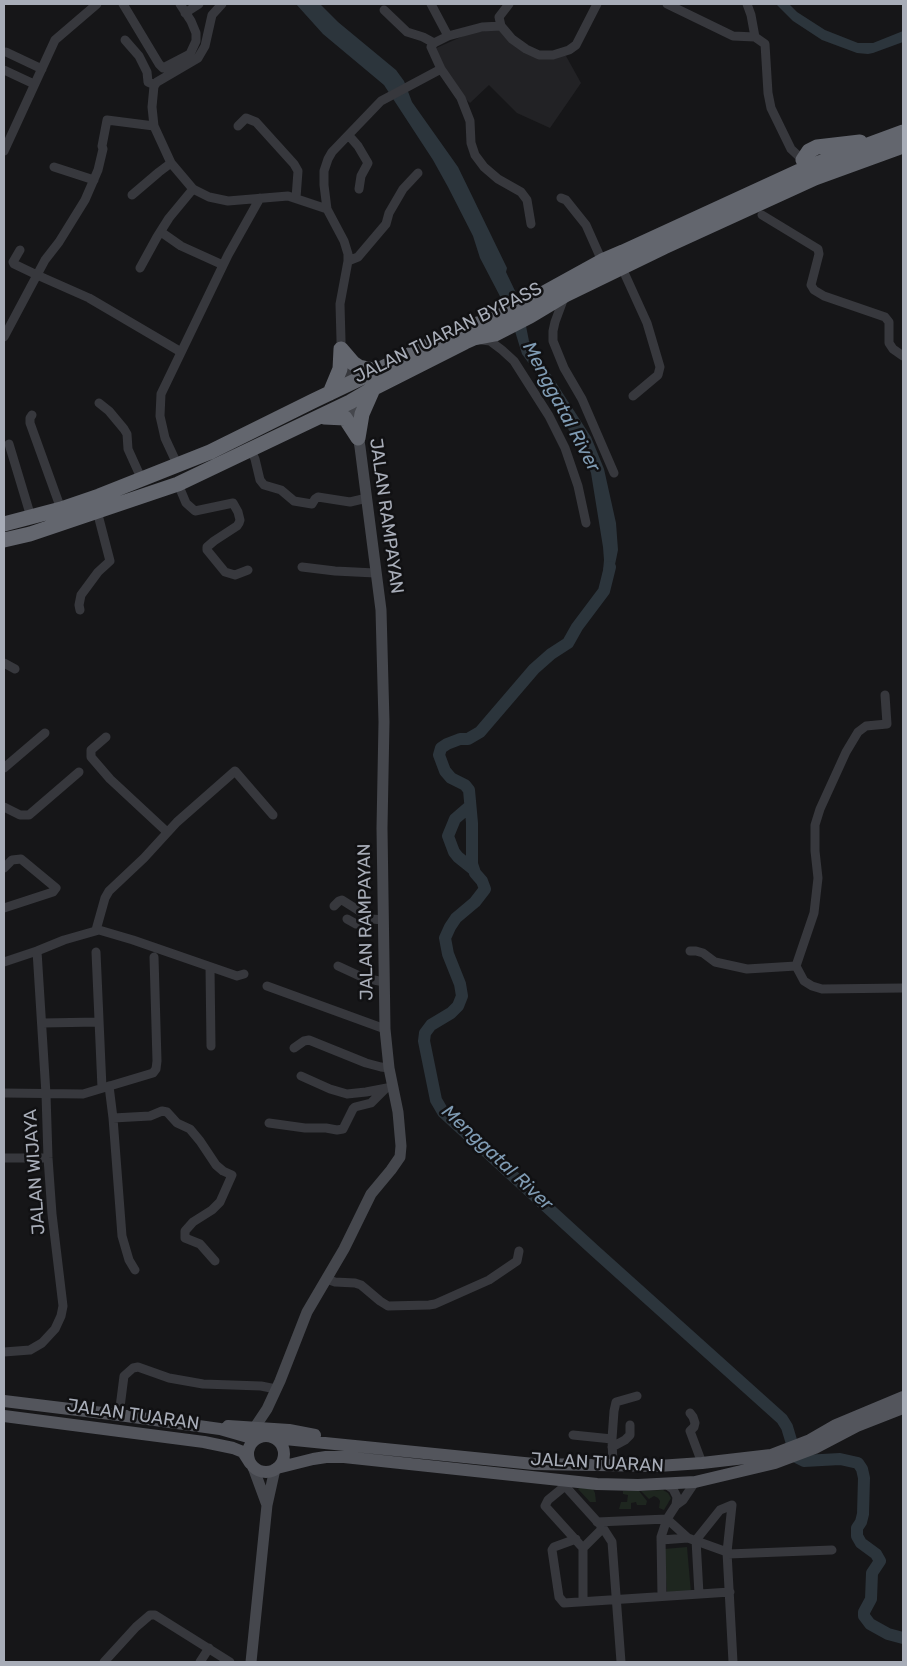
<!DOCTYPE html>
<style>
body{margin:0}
#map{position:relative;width:907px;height:1666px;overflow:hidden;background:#161618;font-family:Rubik,sans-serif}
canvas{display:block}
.frame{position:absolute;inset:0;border:5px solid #a8adb8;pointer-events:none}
</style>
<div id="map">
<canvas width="907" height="1666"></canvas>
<div class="frame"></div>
</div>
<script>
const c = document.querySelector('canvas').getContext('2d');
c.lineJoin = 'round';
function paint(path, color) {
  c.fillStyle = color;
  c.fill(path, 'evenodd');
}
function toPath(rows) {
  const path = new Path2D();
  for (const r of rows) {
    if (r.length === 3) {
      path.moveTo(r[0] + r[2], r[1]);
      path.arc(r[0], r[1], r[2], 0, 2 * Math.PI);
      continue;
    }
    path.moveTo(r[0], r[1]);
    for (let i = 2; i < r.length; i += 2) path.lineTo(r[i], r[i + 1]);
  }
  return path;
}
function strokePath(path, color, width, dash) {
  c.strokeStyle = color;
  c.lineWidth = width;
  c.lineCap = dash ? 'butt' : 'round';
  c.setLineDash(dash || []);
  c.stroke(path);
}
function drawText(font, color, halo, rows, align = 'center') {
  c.font = font + ' Rubik,sans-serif';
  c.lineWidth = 5;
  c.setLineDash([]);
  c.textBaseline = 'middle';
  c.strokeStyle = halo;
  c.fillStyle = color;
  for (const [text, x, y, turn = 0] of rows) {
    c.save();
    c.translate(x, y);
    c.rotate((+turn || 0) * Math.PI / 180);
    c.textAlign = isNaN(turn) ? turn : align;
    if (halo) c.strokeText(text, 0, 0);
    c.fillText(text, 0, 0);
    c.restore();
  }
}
paint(toPath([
 [501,29,531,54,566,56,581,83,550,128,517,113,489,85,470,103,458,92,434,49,470,33]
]), '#222225');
paint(toPath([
 [580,1488,593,1489,595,1493,596,1502,590,1502,578,1489],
 [663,1490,668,1493,671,1498,664,1510,659,1508,660,1501,658,1498,654,1496,649,1499,641,1491],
 [623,1491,639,1491,647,1501,646,1505,637,1505,636,1502,631,1503,631,1509,619,1509,621,1502,627,1502,628,1495,623,1494],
 [687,1547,691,1593,667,1592,664,1549]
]), '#1e261f');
paint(toPath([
 [296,4,320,4,338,22,396,70,404,81,412,102,458,167,507,268,506,272,517,295,525,321,529,341,591,437,604,469,616,523,618,550,611,584,602,582,604,560,603,547,591,473,586,460,536,373,522,354,514,328,503,302,480,258,473,236,448,187,433,160,384,85,323,34],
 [776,4,789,4,797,12,825,30,858,43,873,43,903,31,903,42,873,53,868,54,857,53,822,40,793,21]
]), '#2c353c');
strokePath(toPath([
 [610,567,604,591,577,627,568,643,551,654,534,669,480,732,468,739,460,739,447,744,441,748,439,755,445,771,451,778,465,785,469,790,472,823,472,864,475,873,482,881,485,889,475,902,456,918,450,927,445,938,448,954,460,984,462,996,458,1006,451,1013,431,1025,425,1033,424,1041,436,1100,443,1112,595,1251,782,1419,787,1427,796,1457,804,1461,840,1459,858,1463,862,1469,864,1478,863,1514,861,1522,857,1528,857,1536,861,1543,876,1554,880,1561,872,1573,871,1599,864,1612,864,1616,870,1624,888,1634,903,1638],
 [470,806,455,819,448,836,454,852,458,857,473,869]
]), '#2c353c', 12);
strokePath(toPath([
 [123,4,159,64,163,68,190,54,196,41,196,33,191,21,180,4],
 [222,4,212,15,205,46,198,58,157,82,154,86,152,107,154,126,171,163,193,189,209,197,228,201,288,196,327,209],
 [431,4,448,36],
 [509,4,499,17,501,26,512,39,526,49,539,55,553,55,569,50,576,45,597,4],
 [667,4,733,36,755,37,765,44,768,93,771,108,791,149,805,162],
 [747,4,751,15,755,37],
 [384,10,407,32,423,37,434,43],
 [185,13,199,4],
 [501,26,482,27,448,36,434,43,431,47,441,69,461,98,470,121,471,143,475,155,484,167,498,179,521,192,527,200,531,224],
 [125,40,139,56,147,72,148,82,155,85],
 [6,52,42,69],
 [4,70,34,84],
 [238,126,246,118,256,122,294,164,298,171,296,198],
 [347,137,351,138,358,146,368,163,361,176,359,189],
 [4,151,55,40,97,4],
 [54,167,94,180],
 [132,195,159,172,171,163],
 [561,198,566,200,586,225,602,261],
 [762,215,818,249,819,254,811,285,814,290,824,296,885,317,889,322,889,343,893,349,903,356],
 [161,232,181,246,223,265],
 [20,250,13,262,14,264,37,275,45,260,59,242,85,200,98,170,103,149,102,146,107,120,154,126],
 [348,261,358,257,386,224,389,213,403,189,418,173],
 [140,268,157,237,169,218,193,189],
 [622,268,647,323,660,367,658,375,633,396],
 [565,295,555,322,553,331,553,341,564,368,582,399,614,473],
 [4,337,37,275,89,298,181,352],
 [482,340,490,341,502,350,514,361,549,416,565,448,578,486,586,523],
 [351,384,341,349,341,340,340,304,348,261,348,254,344,241,327,209,324,185,324,171,328,159,332,152,381,101,441,69],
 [99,403,109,411,124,429,127,434,128,449,142,480],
 [32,415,30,418,30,423,61,509],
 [9,444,31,517],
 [250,448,255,459,260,480,264,485,281,490,294,501,312,504,315,499,318,497,350,502,367,498],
 [178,466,165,438,160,416,161,394,228,255,260,198],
 [178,484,186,503,195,511,233,503,238,512,240,520,239,523,237,526,214,541,207,547,207,550,225,572,235,575,248,570],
 [302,567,335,571,375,573],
 [80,610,79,605,81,595,98,572,110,561,97,511],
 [4,663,15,669],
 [885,695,887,724,866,726,858,732,846,752,820,809,815,825,815,851,818,878,814,913,796,966,804,981,812,986,822,989,903,988],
 [106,737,91,750,91,757,110,779,167,832],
 [4,768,45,733],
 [4,807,20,815,29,815,79,772],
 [4,868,12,860,21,859,56,888,53,892,4,908],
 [334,906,339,901,342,900,372,919,383,920],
 [347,919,356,924,369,921,372,919],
 [96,930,105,898,109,891,144,858,177,822,235,771,273,815],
 [690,951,696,951,703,953,715,962,747,969,796,966],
 [96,952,102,1088],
 [4,962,37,951,64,940,99,930,133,940,237,976,244,974],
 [338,966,364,978,384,982],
 [210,967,211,1046],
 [267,986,385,1029],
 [42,1023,99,1022],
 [294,1048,304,1041,309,1040,366,1063,381,1067,389,1068],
 [301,1076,330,1089,347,1094,366,1092,387,1088],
 [109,1086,113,1118,122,1236,129,1260,135,1270],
 [4,1093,83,1094,153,1073,156,1069,157,1061,154,957],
 [113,1118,150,1116,162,1111,167,1112,177,1123,190,1129,200,1141,216,1165,223,1171,232,1175,220,1202,212,1210,193,1222,185,1231,185,1238,200,1244,215,1261],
 [269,1123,305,1128,326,1128,337,1130,343,1129,353,1109,355,1107,371,1103,385,1089],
 [4,1158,48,1158],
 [326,1279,335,1282,355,1283,361,1285,380,1301,388,1306,429,1305,435,1304,489,1280,517,1261,519,1251],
 [4,1352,30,1350,42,1343,55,1329,61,1316,63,1306,52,1214,48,1158,46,1094,37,951],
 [690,1413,693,1417,695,1423,694,1427,690,1431,702,1463],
 [119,1415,124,1376,133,1368,138,1367,169,1378,203,1384,261,1386,276,1389],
 [573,1435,612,1439],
 [612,1447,625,1440,630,1435,630,1425],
 [613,1466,612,1439,614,1411,616,1402,637,1396],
 [564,1481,565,1486,603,1528,612,1542,621,1662],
 [666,1484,673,1489,677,1497,676,1505],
 [565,1486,548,1500,545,1506,583,1548,583,1601],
 [597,1522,667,1519,688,1538],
 [576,1539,554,1547,552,1550,559,1597,564,1603,730,1592],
 [661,1540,688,1538,727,1552],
 [583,1548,603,1528],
 [728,1554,832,1550],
 [699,1594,696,1540,720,1510,732,1505,727,1552,733,1662],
 [662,1596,661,1537,667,1519,676,1505,683,1500,695,1482],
 [104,1662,136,1627,150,1615,155,1615,230,1662],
 [200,1662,209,1648]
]), '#37383d', 9);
strokePath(toPath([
 [255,1427,267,1409,280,1381,307,1312,344,1249,371,1194,391,1170,400,1157,401,1146,398,1112,389,1068,385,1029,382,828,384,722,381,610,360,447,354,413,350,402],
 [253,1467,267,1505],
 [251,1662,267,1505,275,1469]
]), '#45474d', 11);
strokePath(toPath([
 [4,1401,119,1415,220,1429,255,1439],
 [4,1416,204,1442,233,1448,243,1452,250,1463],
 [228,1426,289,1430,315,1435],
 [266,1454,18],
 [275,1438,534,1464,658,1466,702,1463,771,1455,810,1440,836,1425,903,1397],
 [277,1468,313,1459,326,1457,344,1457,597,1484,638,1485,695,1482,775,1463,815,1448,857,1426,903,1408]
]), '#53555c', 12);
strokePath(toPath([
 [803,160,809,151,817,147,860,142],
 [341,349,353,363,359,367,378,371],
 [330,393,340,369,341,349],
 [324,417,345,418,358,438],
 [358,438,362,414,373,389],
 [4,524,61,509,99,496,210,452,313,401,470,326,489,321,524,304,602,261,623,252,808,167,903,132],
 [4,540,30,534,178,484,350,402,374,388,465,342,474,338,495,334,530,316,565,295,664,247,815,178,903,146]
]), '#63666e', 15);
drawText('18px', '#a8adb8', '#111113', [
 ["JALAN TUARAN BYPASS",448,333,-26],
 ["JALAN RAMPAYAN",386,516,82],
 ["JALAN RAMPAYAN",366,922,-91],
 ["JALAN WIJAYA",35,1172,-94],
 ["JALAN TUARAN",133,1415,8],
 ["JALAN TUARAN",597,1463,3]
]);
drawText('italic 19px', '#7f9bb3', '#111113', [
 ["Menggatal River",561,407,62],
 ["Menggatal River",497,1158,43]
]);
</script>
